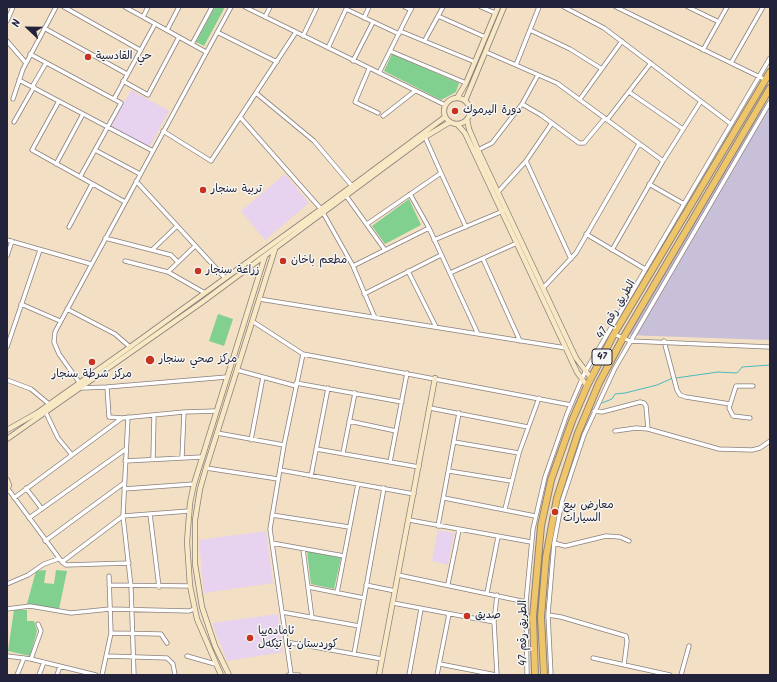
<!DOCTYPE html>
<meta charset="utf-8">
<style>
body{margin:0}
#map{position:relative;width:777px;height:682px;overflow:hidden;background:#f3dfc3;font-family:Kalam,sans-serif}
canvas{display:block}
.frame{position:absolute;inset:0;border:8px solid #22223b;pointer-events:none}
.north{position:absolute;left:8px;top:8px;width:40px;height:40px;-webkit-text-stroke:3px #f6f6f2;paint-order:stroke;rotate:292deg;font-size:11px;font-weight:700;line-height:16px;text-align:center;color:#22223b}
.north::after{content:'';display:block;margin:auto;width:14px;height:18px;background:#22223b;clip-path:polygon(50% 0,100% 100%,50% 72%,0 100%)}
</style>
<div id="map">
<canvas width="777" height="682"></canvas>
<div class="frame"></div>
<div class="north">N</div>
</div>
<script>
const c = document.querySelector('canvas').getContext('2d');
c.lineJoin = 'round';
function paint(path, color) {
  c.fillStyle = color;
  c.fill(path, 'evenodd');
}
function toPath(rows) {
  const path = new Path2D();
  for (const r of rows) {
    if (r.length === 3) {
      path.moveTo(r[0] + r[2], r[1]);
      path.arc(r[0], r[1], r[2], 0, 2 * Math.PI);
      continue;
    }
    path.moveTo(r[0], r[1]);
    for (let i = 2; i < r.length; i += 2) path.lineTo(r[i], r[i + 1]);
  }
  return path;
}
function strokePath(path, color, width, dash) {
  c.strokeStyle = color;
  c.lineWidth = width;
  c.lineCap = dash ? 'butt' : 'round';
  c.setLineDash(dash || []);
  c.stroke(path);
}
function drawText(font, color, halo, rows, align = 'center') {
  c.font = font + ' Kalam,"Playpen Sans Arabic",sans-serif';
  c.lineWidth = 3;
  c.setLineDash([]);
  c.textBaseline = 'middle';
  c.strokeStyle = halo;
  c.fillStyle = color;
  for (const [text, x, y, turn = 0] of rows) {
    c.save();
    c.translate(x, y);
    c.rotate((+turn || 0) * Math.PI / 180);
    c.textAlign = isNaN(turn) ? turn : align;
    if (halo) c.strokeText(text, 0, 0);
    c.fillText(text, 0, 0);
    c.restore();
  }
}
paint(toPath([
 [131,90,169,111,149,148,111,127],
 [285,174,309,203,265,240,241,211],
 [438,530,454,533,448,565,432,561],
 [266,531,273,583,204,593,199,540],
 [278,614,283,652,227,661,212,623]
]), '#e7d2ef');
paint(toPath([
 [757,109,770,109,770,340,625,335]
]), '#c8bfd8');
paint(toPath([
 [215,7,225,7,204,46,196,42],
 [392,54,459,83,456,92,441,100,384,71],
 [409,199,421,225,385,244,372,226],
 [218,314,233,319,224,346,209,341],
 [307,551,341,558,334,589,311,584],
 [46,570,44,583,54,584,56,570,67,571,59,609,27,604,36,571],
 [14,610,27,610,27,621,34,621,37,631,30,656,8,651]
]), '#81d090');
strokePath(toPath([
 [676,378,718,372,737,373,742,367,770,365],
 [602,403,612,399,615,394,625,393,657,385,673,378]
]), '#4ab9c1', 1);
const street = toPath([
 [64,7,140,50],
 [125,7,206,52],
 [245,7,445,105],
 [405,7,411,10],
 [481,7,495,13],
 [564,7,604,28,731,124],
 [616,7,766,80],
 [688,7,719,22],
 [346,9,399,34],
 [438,16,485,37],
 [143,17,148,7],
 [265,17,270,7],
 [364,18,369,7],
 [7,21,13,7],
 [44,28,127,74],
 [167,30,179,7],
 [530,30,570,49,602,69],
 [400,31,475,62],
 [217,32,277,62],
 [303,36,317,7],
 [425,40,443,7],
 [7,41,26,63],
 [192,44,212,7],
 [328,48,347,7],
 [703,50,727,7],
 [390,51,466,83],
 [486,52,557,83,663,161],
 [30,54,121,103,80,177],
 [353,61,373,22],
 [731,63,763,7],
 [516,65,539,7],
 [369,69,355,102,378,113],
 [379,73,412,7],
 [19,80,153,151],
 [123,81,148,95,179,37],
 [32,87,46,63],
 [629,92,683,129],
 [256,93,314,141,352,186],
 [13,99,23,69,56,7],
 [114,99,155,24],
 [580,99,622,41],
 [59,101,32,150,125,202],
 [522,104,541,115,579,143,584,143,605,118],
 [383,116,415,91],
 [240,117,321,209,353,266,375,318],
 [607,120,651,63],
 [14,122,34,87],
 [163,131,211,161,296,32],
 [95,150,140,174],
 [478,150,492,143,522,104,538,75],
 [526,161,571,259],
 [56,164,83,114],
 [441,173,466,227],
 [136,181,225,278],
 [649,184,684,204],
 [498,192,526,161,552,123],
 [410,194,429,228,478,334],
 [347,197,385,250],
 [367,224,441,173,425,137],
 [69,227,92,184],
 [586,234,645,269],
 [105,238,171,255,178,262],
 [7,240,91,264],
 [434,240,503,211],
 [152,250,177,226],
 [612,250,663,161,701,101],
 [7,256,12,241],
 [483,259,520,341],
 [125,261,168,272,205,293],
 [353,266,429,228],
 [408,271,436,327],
 [168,272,195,246],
 [450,273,517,243],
 [543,288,576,253,639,144],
 [364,294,441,255],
 [259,299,566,348],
 [21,304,60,321],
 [67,309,115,334,130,347],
 [252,321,303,354,571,405],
 [614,334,630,341,770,347],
 [664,341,677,390,680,395,686,397,730,404],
 [7,347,40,250],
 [237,370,296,386],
 [7,380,31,389,49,404],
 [79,382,59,354,54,342,55,332,231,7],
 [296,383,402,402],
 [107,387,109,417,122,418,184,412,216,411],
 [81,388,107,387,227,377],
 [430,408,528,427],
 [594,411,602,412,640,402,644,403,646,406,648,429],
 [46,413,58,438,72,455],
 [128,417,123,516,131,587,134,675],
 [750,418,733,416,729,408,736,386,753,386],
 [349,421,396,431],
 [615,431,636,428,648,429,719,449,752,450,760,448,770,441],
 [217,433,284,445],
 [251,440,263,377],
 [454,442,519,453],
 [316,449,419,467],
 [343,453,355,393],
 [182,457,184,412],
 [153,459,154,415],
 [125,461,202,457],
 [390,462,407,373],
 [206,468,278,479],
 [280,470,414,494],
 [449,471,511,481],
 [311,476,328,388],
 [26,488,42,509],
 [8,489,62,562,123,516,189,511],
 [124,489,194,484],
 [14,498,122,418],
 [444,498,535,516],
 [505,509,519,453,539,398],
 [150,514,159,587],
 [272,515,349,527],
 [29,518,126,449],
 [409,520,531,542],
 [438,526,459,413],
 [45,541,124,483],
 [272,543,344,556],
 [554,543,565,546,606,536,620,537,629,541],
 [303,549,312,618],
 [62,562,66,565,129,563],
 [398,575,526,602],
 [7,584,28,575,44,564,58,559],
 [448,584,459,530],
 [109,585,190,586],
 [366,585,395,591],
 [308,587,364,598],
 [337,593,358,484],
 [487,593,498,537],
 [497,595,494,622,497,675],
 [393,603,494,622],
 [7,609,30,606,71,613,110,609,189,611,194,609],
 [282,612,359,626],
 [548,615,561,617,626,636,627,641,624,665],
 [111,633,161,634,167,643],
 [286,642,382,659],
 [354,654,384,488],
 [7,656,31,659,96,675],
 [107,656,167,658,173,664,175,675],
 [187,656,215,664],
 [593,658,670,675],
 [31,659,41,631,38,624],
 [440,664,496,675],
 [291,674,270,529,284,445,303,354],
 [17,675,24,658],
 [39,675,44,662],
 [57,675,60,666],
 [102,675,111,633,109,576],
 [288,675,299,675],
 [409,675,421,609],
 [437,675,449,614],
 [527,675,526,602,533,529,545,477,567,414,585,372,770,58],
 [551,675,548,615,554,543,562,501,584,435,615,368,770,102],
 [681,675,689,646]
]);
const secondary = toPath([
 [457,98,466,83,498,7],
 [457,111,13],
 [465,101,504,7],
 [467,119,469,129,478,150,576,358,591,378],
 [457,124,465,133,577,372,587,386],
 [7,430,37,413,130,347,321,209,445,117],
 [7,439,201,303,425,137,450,122],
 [7,480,9,485,7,491],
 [221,675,197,619,190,586,187,542,190,503,194,484,265,256],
 [229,675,215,646,202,607,195,564,195,520,200,489,206,468,275,249],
 [379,675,435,378]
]);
const highway = toPath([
 [535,675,533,617,541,526,551,480,572,421,587,386,614,334,770,72],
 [544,675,541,617,546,557,557,498,578,433,599,383,623,338,770,88]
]);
strokePath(street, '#8a807f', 5);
strokePath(secondary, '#8a807f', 6);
strokePath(highway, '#8a807f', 8);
strokePath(street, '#fff', 3.5);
strokePath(secondary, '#f8e8c3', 4.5);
strokePath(highway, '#eec569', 6);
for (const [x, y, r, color] of [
 [88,57,4,"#c8321e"],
 [455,111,4,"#c8321e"],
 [203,190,4,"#c8321e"],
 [283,261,4,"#c8321e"],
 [198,271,4,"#c8321e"],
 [150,360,5,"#c8321e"],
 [92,362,4,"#c8321e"],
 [555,512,4,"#c8321e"],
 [467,616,4,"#c8321e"],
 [250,638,4,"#c8321e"]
]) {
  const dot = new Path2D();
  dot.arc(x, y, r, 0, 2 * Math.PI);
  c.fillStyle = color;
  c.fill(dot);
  strokePath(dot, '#f6f6f2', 1.5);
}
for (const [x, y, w] of [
 [602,357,20]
]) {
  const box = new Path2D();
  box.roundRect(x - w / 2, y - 8, w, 16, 3);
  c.fillStyle = '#f6f6f2';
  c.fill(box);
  strokePath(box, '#22223b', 1);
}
drawText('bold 10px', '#22223b', null, [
 ["47",602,357]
]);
drawText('11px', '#22223b', '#f6f6f2', [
 ["حي القادسية",96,57],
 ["دورة اليرموك",463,111],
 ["تربية سنجار",211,190],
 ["مطعم باخان",291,261],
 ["زراعة سنجار",206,271],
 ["مركز صحي سنجار",159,360],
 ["مركز شرطة سنجار",92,375,"center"],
 ["معارض بيع",563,506],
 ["السيارات",563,519],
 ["صديق",475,616],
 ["ئامادەییا",258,632],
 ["کوردستان یا تێکەل",258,645]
], 'left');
drawText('11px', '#22223b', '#f6f6f2', [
 ["الطريق رقم 47",617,310,-60],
 ["الطريق رقم 47",524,633,-90]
]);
</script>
